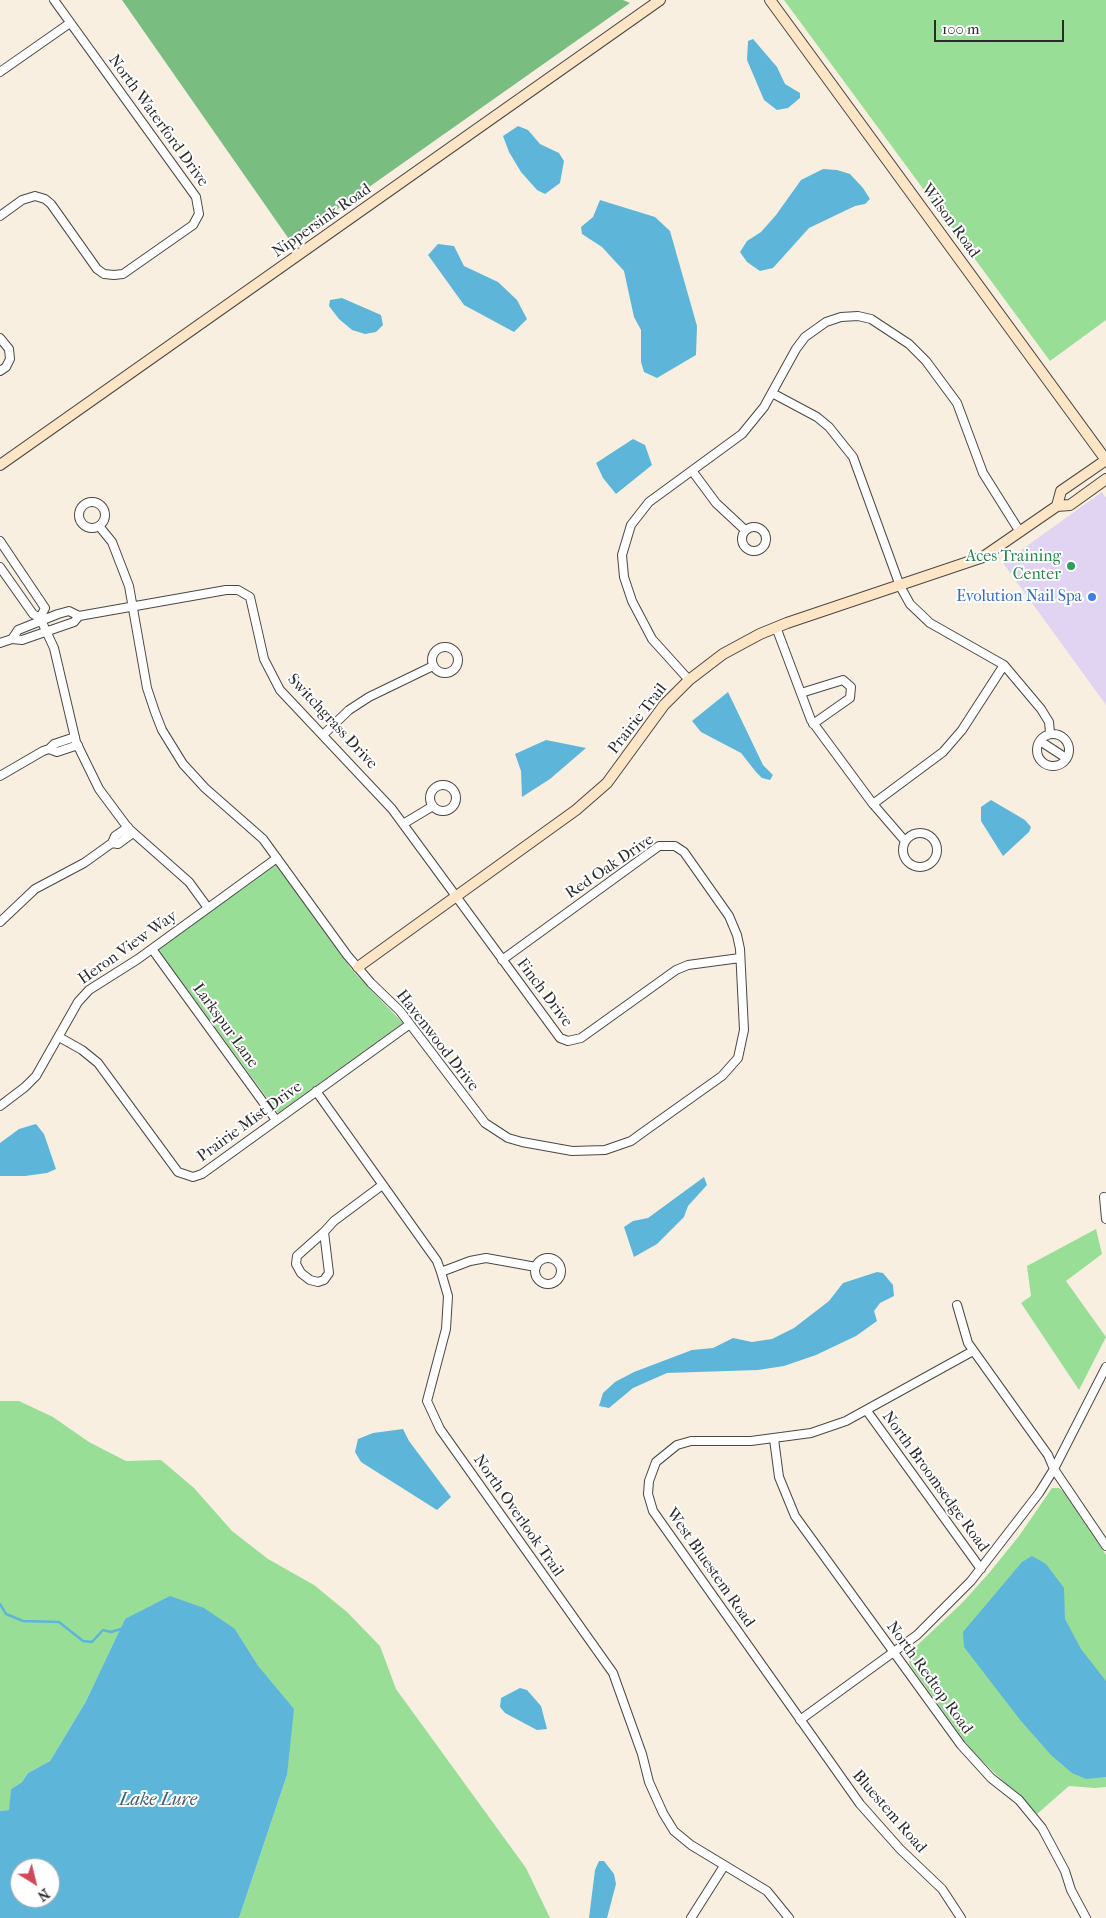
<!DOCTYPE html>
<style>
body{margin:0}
#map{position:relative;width:1106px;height:1918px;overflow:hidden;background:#f9efe0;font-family:"IM FELL French Canon",serif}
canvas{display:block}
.north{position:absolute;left:10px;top:1858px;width:50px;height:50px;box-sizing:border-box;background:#fff;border:1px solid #aaa;border-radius:50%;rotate:144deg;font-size:14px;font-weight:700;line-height:20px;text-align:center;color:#2b2b2b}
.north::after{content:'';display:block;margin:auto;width:18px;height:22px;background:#d1495b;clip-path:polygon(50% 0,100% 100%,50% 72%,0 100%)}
.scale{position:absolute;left:934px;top:20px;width:130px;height:22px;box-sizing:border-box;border:2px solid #2b2b2b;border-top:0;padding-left:6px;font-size:15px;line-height:18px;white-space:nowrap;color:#2b2b2b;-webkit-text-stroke:4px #fff;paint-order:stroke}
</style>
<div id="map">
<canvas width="1106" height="1918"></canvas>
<div class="north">N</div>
<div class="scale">100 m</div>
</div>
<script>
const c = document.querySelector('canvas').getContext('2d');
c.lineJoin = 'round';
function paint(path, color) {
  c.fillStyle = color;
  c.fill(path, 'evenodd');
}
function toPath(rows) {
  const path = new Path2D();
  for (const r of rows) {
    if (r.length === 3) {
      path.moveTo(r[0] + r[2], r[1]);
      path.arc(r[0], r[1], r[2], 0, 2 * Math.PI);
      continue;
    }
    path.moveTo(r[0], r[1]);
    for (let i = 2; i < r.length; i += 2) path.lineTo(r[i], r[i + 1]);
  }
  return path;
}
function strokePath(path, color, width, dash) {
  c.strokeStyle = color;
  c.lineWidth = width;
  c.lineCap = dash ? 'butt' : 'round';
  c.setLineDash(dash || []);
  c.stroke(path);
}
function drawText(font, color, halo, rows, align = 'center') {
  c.font = font + ' "IM FELL French Canon",serif';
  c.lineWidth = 4;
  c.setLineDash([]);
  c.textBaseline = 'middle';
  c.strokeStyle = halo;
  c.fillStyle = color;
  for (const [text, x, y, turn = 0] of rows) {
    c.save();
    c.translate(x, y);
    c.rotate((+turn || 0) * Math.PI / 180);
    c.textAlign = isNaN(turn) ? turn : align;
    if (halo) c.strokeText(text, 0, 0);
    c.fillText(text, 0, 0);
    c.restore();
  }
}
paint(toPath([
 [1102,492,1106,498,1106,705,1003,563]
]), '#e1d4f3');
paint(toPath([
 [784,0,1106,0,1106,320,1050,361],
 [276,865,353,971,403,1023,278,1113,158,949],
 [1096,1229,1102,1254,1066,1281,1106,1337,1079,1390,1021,1303,1031,1296,1027,1266],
 [0,1401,19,1401,53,1417,89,1442,126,1461,161,1460,194,1488,232,1531,268,1559,314,1585,347,1612,380,1646,396,1689,526,1868,550,1918,239,1918,287,1775,259,1667,235,1629,125,1619,85,1703,50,1761,28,1773,22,1782,11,1789,10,1810,0,1811],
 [1052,1488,1059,1488,1064,1492,1106,1555,1106,1787,1095,1788,1069,1786,1037,1814,971,1750,910,1665,907,1655,963,1602,989,1573,1019,1536]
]), '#98de97');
paint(toPath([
 [122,0,623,0,630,3,291,242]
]), '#7abd80');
paint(toPath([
 [753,39,777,67,785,84,800,93,800,98,788,108,777,110,764,100,747,60,748,41],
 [518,126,528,130,540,144,559,153,564,161,560,183,545,194,537,190,521,172,509,152,503,136],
 [823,169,837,170,850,174,863,188,870,199,865,204,855,206,809,228,773,268,760,271,747,262,740,252,747,241,761,232,776,215,801,180],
 [600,200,655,217,670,231,697,326,696,355,657,378,644,372,641,362,641,330,634,317,624,271,602,247,582,234,581,227,593,217],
 [438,244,454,246,464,266,498,282,517,300,527,319,514,332,464,305,428,255],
 [342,298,381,315,383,325,376,332,365,334,352,330,339,319,329,306,330,300],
 [633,439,645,445,652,465,616,494,603,478,596,463],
 [728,692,763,765,773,775,770,780,762,778,756,772,741,753,701,732,692,721],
 [546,740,586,748,550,779,522,797,521,771,515,754],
 [991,800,1025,820,1031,827,1029,832,1003,856,981,821,981,807],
 [36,1124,44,1134,56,1169,47,1173,25,1176,0,1176,0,1143,19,1129],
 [704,1177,707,1185,688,1206,684,1217,657,1244,634,1257,624,1227,633,1221,648,1218],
 [877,1272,883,1273,893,1285,894,1296,880,1303,874,1311,877,1321,856,1336,816,1355,784,1366,758,1370,667,1373,633,1388,609,1408,599,1406,603,1393,615,1382,634,1372,692,1350,713,1348,733,1338,752,1342,772,1339,794,1328,829,1301,843,1283],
 [403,1429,409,1441,451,1497,437,1510,361,1462,355,1452,358,1439,373,1433],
 [1032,1556,1046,1564,1064,1588,1065,1619,1081,1649,1106,1681,1106,1777,1086,1779,1072,1773,1051,1755,1021,1721,964,1647,963,1632,1022,1562],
 [170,1596,204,1608,235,1629,259,1667,294,1709,287,1775,239,1918,0,1918,0,1811,9,1810,11,1789,22,1782,28,1773,50,1761,85,1703,125,1619],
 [20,1868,50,1868,50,1898,20,1898],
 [520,1688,527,1690,541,1706,547,1729,537,1730,505,1713,500,1707,501,1698],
 [599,1861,604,1861,614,1874,616,1884,607,1918,589,1918,595,1870]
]), '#5db6da');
strokePath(toPath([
 [0,1604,6,1614,23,1621,59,1622,83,1641,92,1642,103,1630,111,1632,121,1629]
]), '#5db6da', 2.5);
const street = toPath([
 [0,72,70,23],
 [0,216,22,200,35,196,45,199,51,204,97,269,104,274,114,275,123,274,193,225,199,214,196,197,54,0],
 [0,338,9,349,10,359,6,367,0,371],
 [772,393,817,417,829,427,853,457,900,586,910,604,930,623,1004,665,1041,709,1049,722,1050,733],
 [693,472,716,503,745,530],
 [92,515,13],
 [99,526,112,542,129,586,147,688,155,712,162,730,183,764,205,788,263,839,347,955,371,983,400,1011,485,1123,508,1138,522,1142,572,1151,605,1150,631,1141,642,1133,722,1076,738,1058,744,1030,740,949,737,935,729,916,684,852,675,846,659,846,502,960],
 [754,539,12],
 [0,541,45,608,40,618],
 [0,567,33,614,40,618],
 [79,616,226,590,238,590,250,597,264,659,280,690,392,809,560,1038,568,1041,581,1038,676,970,688,965,740,958],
 [40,618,54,648,76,742,99,789,128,828,189,882,208,908],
 [776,627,811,720,873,804,905,841],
 [12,639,22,640,74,622,79,616],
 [0,643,12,639,18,630,58,614,69,611,79,616],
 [445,660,13],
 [689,680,652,639,632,601,624,577,622,555,631,525,649,502,742,434,764,407,796,349,805,337,826,322,841,317,858,316,871,319,909,344,926,361,957,403,983,473,1020,532],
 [801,693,843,680,851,687,850,698,813,724],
 [1053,750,16],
 [324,734,349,710,369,697,433,666],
 [1040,741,1066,758],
 [49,749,54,744,75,737],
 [0,776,43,751,49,749,57,752,78,745],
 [443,798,13],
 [873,804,943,752,962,730,1004,665],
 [403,824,433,806],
 [920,850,17],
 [112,843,118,844,133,833],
 [0,922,35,889,84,863,112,843,115,836,128,827],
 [152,949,276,1120],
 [59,1037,82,1050,98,1063,178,1172,193,1177,202,1174,410,1024],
 [316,1091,437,1261,441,1272,448,1296,446,1329,427,1401,440,1429,613,1673,642,1754,649,1782,663,1813,674,1831,691,1845,767,1891,789,1918],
 [0,1106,25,1087,36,1076,78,1002,89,990,138,959,277,858],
 [1104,1197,1106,1219],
 [324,1232,329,1273,324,1280,318,1282,310,1280,301,1273,296,1264,297,1256,324,1232],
 [324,1232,334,1221,381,1186],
 [548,1271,13],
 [441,1272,470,1261,486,1258,536,1267],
 [957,1305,968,1343,1048,1455,1054,1469,1106,1546],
 [867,1411,981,1569],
 [774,1439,779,1477,795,1516,961,1745,991,1778,1019,1800,1042,1828,1065,1871,1071,1890,1086,1918],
 [800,1720,917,1635,971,1581,1039,1493,1054,1469,1106,1367],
 [691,1918,724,1866],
 [961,1918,942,1889,900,1849,860,1804,653,1511,648,1494,649,1481,656,1462,677,1445,691,1441,751,1441,811,1433,846,1421,973,1351]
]);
const secondary = toPath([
 [770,0,1106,460],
 [0,465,660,0],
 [1057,506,1061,491,1106,460],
 [358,967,576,810,607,783,664,705,689,680,723,654,760,634,787,623,983,557,1057,506,1070,505,1106,479]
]);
strokePath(street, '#4a4846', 10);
strokePath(secondary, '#4a4846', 12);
strokePath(street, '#fff', 8);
strokePath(secondary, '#fee5c5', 10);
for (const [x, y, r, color] of [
 [1071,566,5,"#2e9e5b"],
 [1092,597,5,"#3f7fe0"]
]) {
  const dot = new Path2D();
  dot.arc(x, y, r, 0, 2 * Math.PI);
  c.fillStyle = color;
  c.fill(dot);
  strokePath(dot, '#fff', 2);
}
drawText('16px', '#2b2b2b', '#fff', [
 ["North Waterford Drive",158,121,54],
 ["Nippersink Road",322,221,-35],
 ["Wilson Road",950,221,54],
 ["Prairie Trail",638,719,-52],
 ["Switchgrass Drive",332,722,47],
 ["Red Oak Drive",610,867,-34],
 ["Heron View Way",128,948,-35],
 ["Finch Drive",544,993,53],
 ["Larkspur Lane",225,1026,54],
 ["Havenwood Drive",437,1041,52],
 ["Prairie Mist Drive",250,1122,-36],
 ["North Broomsedge Road",935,1482,54],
 ["North Overlook Trail",518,1516,55],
 ["West Bluestem Road",710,1568,55],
 ["North Redtop Road",929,1678,54],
 ["Bluestem Road",889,1812,49]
]);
drawText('16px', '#27864d', '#fff', [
 ["Aces Training",1061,557],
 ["Center",1061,575]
], 'right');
drawText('16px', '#366cbe', '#fff', [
 ["Evolution Nail Spa",1082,597]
], 'right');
drawText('italic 18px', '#3c5c68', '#fff', [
 ["Lake Lure",158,1801]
]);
</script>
